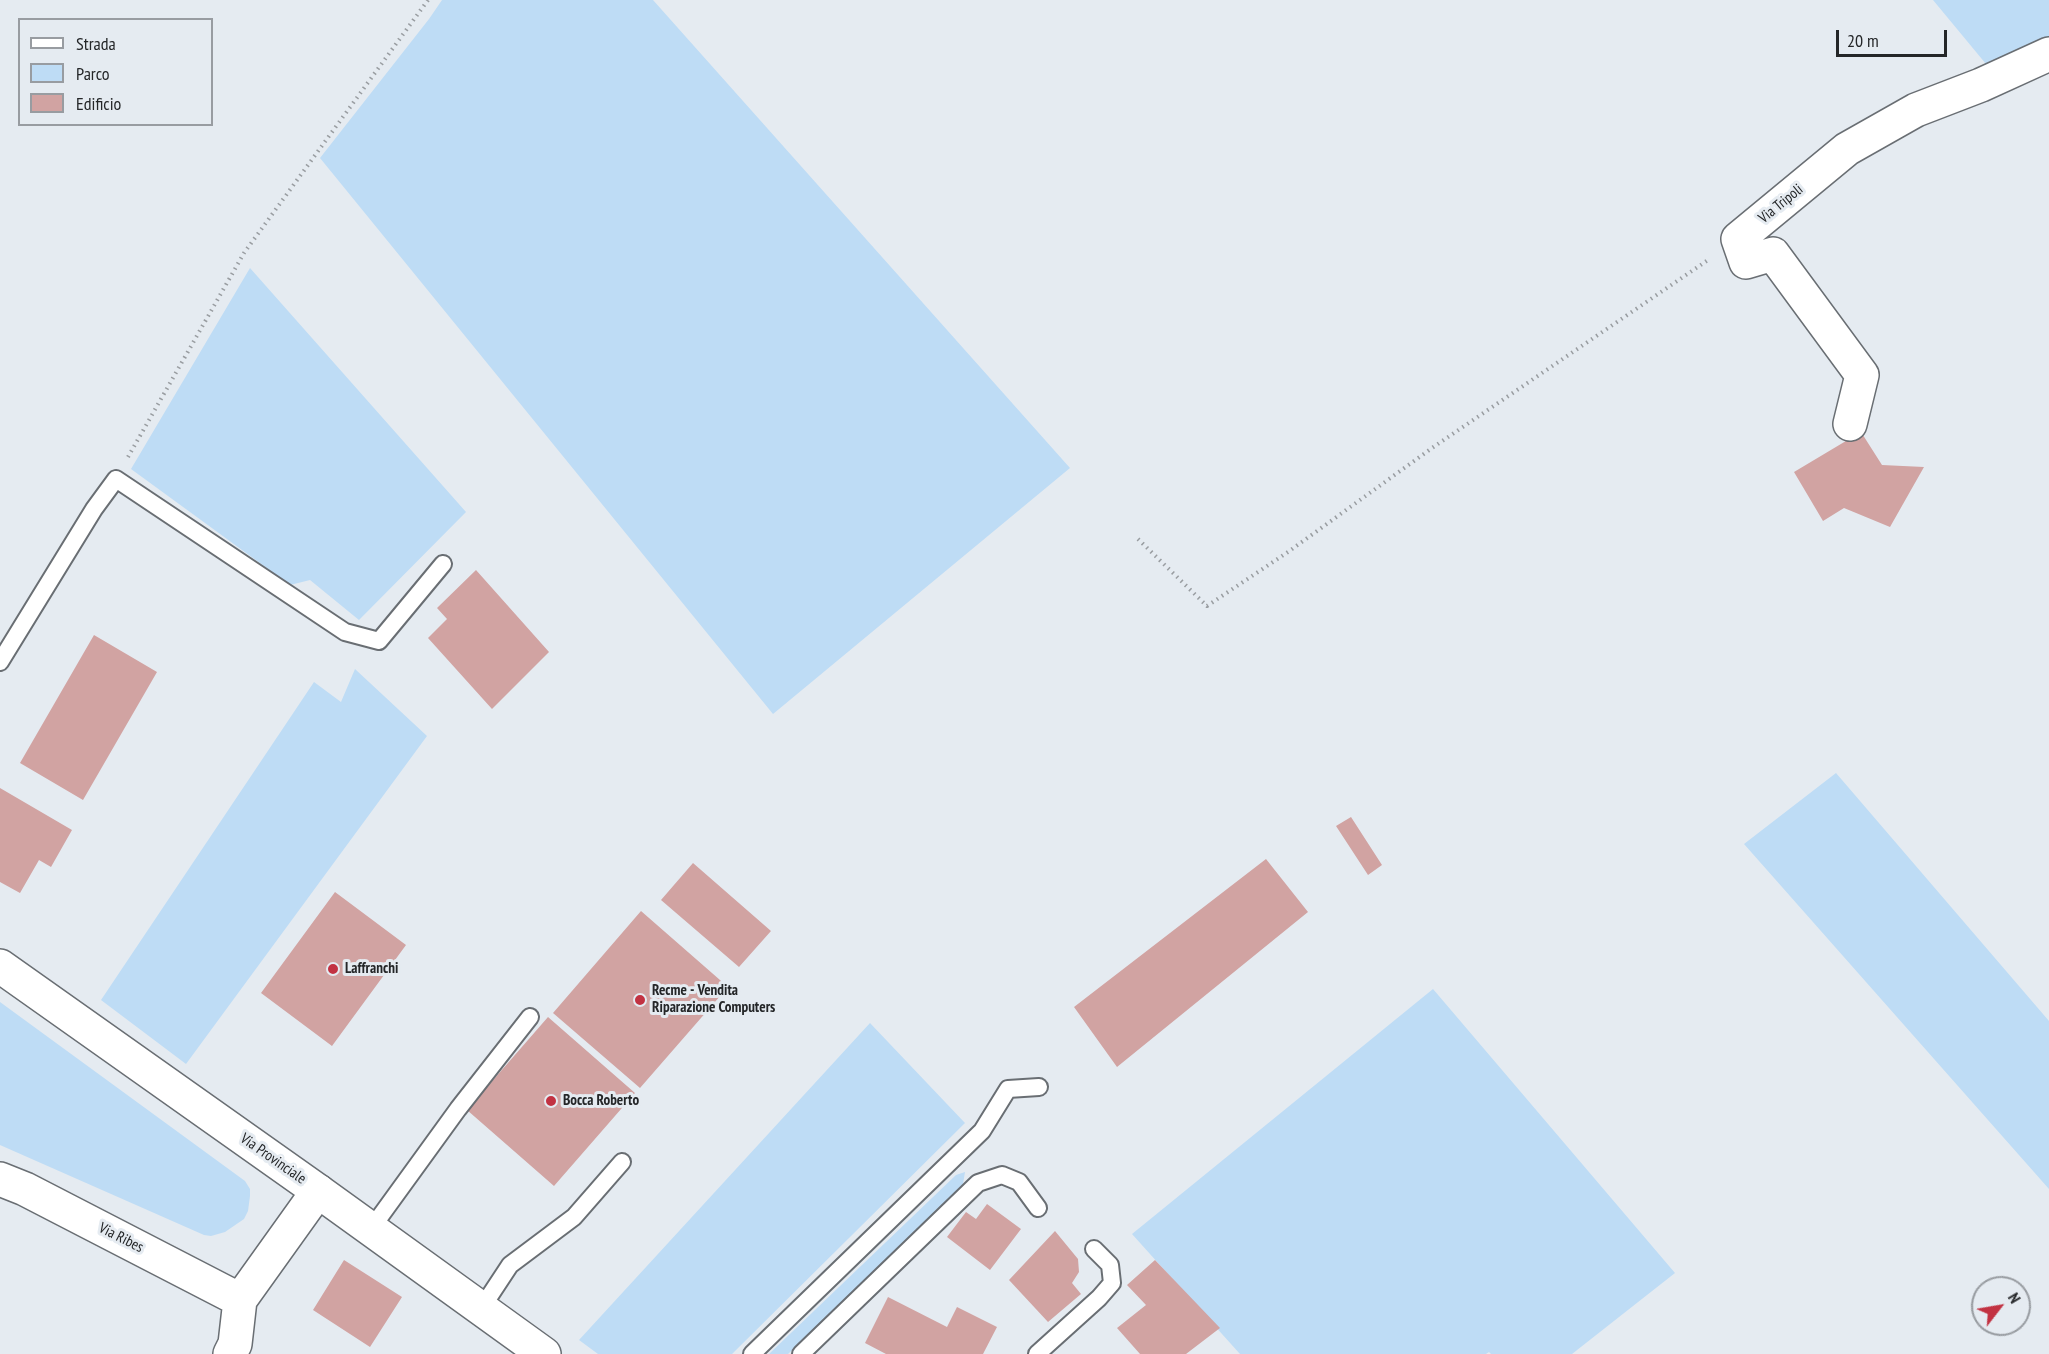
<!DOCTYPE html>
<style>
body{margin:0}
#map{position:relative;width:2049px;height:1354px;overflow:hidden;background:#e5ebf1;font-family:"PT Sans Narrow",sans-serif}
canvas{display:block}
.legend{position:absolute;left:18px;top:18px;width:195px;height:108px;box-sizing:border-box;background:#e5ebf1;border:2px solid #989ca1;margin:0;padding:8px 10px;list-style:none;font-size:18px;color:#242628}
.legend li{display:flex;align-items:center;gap:12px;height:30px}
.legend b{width:30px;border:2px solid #989ca1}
.north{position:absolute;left:1971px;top:1276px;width:60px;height:60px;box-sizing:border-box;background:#e5ebf1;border:2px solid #989ca1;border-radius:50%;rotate:59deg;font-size:16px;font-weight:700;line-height:24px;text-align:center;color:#242628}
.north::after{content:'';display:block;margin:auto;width:21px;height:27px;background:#c23242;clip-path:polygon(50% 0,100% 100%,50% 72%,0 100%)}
.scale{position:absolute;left:1836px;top:30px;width:111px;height:27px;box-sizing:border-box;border:3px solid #242628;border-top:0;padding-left:8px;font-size:18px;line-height:21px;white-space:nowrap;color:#242628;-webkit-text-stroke:4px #e5ebf1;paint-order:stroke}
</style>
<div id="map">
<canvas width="2049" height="1354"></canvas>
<ul class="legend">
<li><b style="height:8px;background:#fff"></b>Strada</li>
<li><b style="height:16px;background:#bedcf5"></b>Parco</li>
<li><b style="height:16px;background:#d1a3a2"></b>Edificio</li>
</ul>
<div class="north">N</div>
<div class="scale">20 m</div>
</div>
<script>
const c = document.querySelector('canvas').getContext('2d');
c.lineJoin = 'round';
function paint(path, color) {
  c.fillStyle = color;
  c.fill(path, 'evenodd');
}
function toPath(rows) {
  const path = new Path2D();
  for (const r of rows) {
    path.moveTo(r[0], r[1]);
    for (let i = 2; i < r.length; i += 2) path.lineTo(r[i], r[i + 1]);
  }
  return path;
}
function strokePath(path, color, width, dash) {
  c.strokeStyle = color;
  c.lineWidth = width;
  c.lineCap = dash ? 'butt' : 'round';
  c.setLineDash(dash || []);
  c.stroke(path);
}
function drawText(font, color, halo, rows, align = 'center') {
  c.font = font + ' "PT Sans Narrow",sans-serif';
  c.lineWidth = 6;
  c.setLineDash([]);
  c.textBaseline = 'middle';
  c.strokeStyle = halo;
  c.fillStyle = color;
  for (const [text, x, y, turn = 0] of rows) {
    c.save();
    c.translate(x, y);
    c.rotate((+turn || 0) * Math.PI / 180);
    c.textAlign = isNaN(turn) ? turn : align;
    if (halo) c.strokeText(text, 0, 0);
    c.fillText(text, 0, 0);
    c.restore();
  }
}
paint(toPath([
 [442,0,653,0,1070,468,773,714,320,158,429,19],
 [1933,0,2049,0,2049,38,1986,64],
 [250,268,466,512,359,620,310,580,290,585,131,469],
 [355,669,427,736,186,1064,101,1000,314,682,341,702],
 [1836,773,2049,1021,2049,1189,1744,844],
 [1433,989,1675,1273,1572,1354,1491,1354,1489,1352,1486,1354,1240,1354,1132,1234],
 [0,1002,245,1181,250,1189,250,1196,248,1211,244,1219,225,1232,211,1236,204,1235,0,1145],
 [870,1023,965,1123,732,1354,598,1354,579,1340],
 [965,1172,963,1184,788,1354,769,1354,956,1175]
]), '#bedcf5');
paint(toPath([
 [1861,432,1882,465,1924,467,1890,527,1844,508,1823,521,1794,472],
 [476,570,549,652,492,709,428,638,447,619,437,608],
 [94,635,157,672,83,800,20,763],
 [0,788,72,830,51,867,39,860,20,893,0,882],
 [1351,817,1382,865,1368,875,1336,826],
 [1266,859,1308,912,1117,1067,1074,1007],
 [693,863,771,931,739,967,661,900],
 [335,892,406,945,332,1046,261,993],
 [641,911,728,987,640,1088,553,1013],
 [548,1017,635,1093,554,1186,467,1110],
 [987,1204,1021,1229,990,1270,947,1237,966,1212,976,1219],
 [1055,1231,1078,1259,1079,1272,1072,1283,1081,1294,1048,1322,1009,1280],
 [344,1260,402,1297,370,1347,313,1310],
 [1155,1260,1220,1328,1186,1354,1140,1354,1117,1328,1146,1305,1127,1285],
 [888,1297,947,1327,957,1307,997,1327,983,1354,886,1354,865,1343]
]), '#d1a3a2');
const lane = toPath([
 [0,662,94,509,116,479,345,632,379,641,443,564],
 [371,1229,458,1109,530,1017],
 [481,1309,510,1265,574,1217,622,1162],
 [752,1354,982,1131,1008,1089,1039,1087],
 [801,1354,978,1183,1002,1175,1019,1182,1038,1208],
 [1037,1354,1099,1298,1112,1283,1110,1265,1094,1249]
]);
const street = toPath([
 [1850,424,1862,375,1773,254,1746,262,1738,239,1847,149,1916,110,1981,85,2049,54],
 [0,1179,25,1189,240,1300],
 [230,1354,235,1344,240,1300,318,1191]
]);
const secondary = toPath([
 [0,966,318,1191,544,1354]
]);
strokePath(lane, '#696e73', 20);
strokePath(street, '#696e73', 36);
strokePath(secondary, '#696e73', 36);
strokePath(toPath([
 [128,457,244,253,428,0],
 [1138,539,1207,606,1288,552,1432,448,1708,260]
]), '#999da1', 4, [1.5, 4.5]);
strokePath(lane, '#fff', 16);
strokePath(street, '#fff', 33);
strokePath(secondary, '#fff', 33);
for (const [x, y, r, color] of [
 [333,969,6,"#c23242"],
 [640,1000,6,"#c23242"],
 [551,1101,6,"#c23242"]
]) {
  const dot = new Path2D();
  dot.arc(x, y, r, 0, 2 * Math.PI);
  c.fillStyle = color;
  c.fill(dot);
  strokePath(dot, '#e5ebf1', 2);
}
drawText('15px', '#242628', '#e5ebf1', [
 ["Via Tripoli",1781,204,-39],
 ["Via Provinciale",273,1159,35],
 ["Via Ribes",121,1238,27]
]);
drawText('bold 15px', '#242628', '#e5ebf1', [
 ["Laffranchi",345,969],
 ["Recme - Vendita",652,991],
 ["Riparazione Computers",652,1008],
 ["Bocca Roberto",563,1101]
], 'left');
</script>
